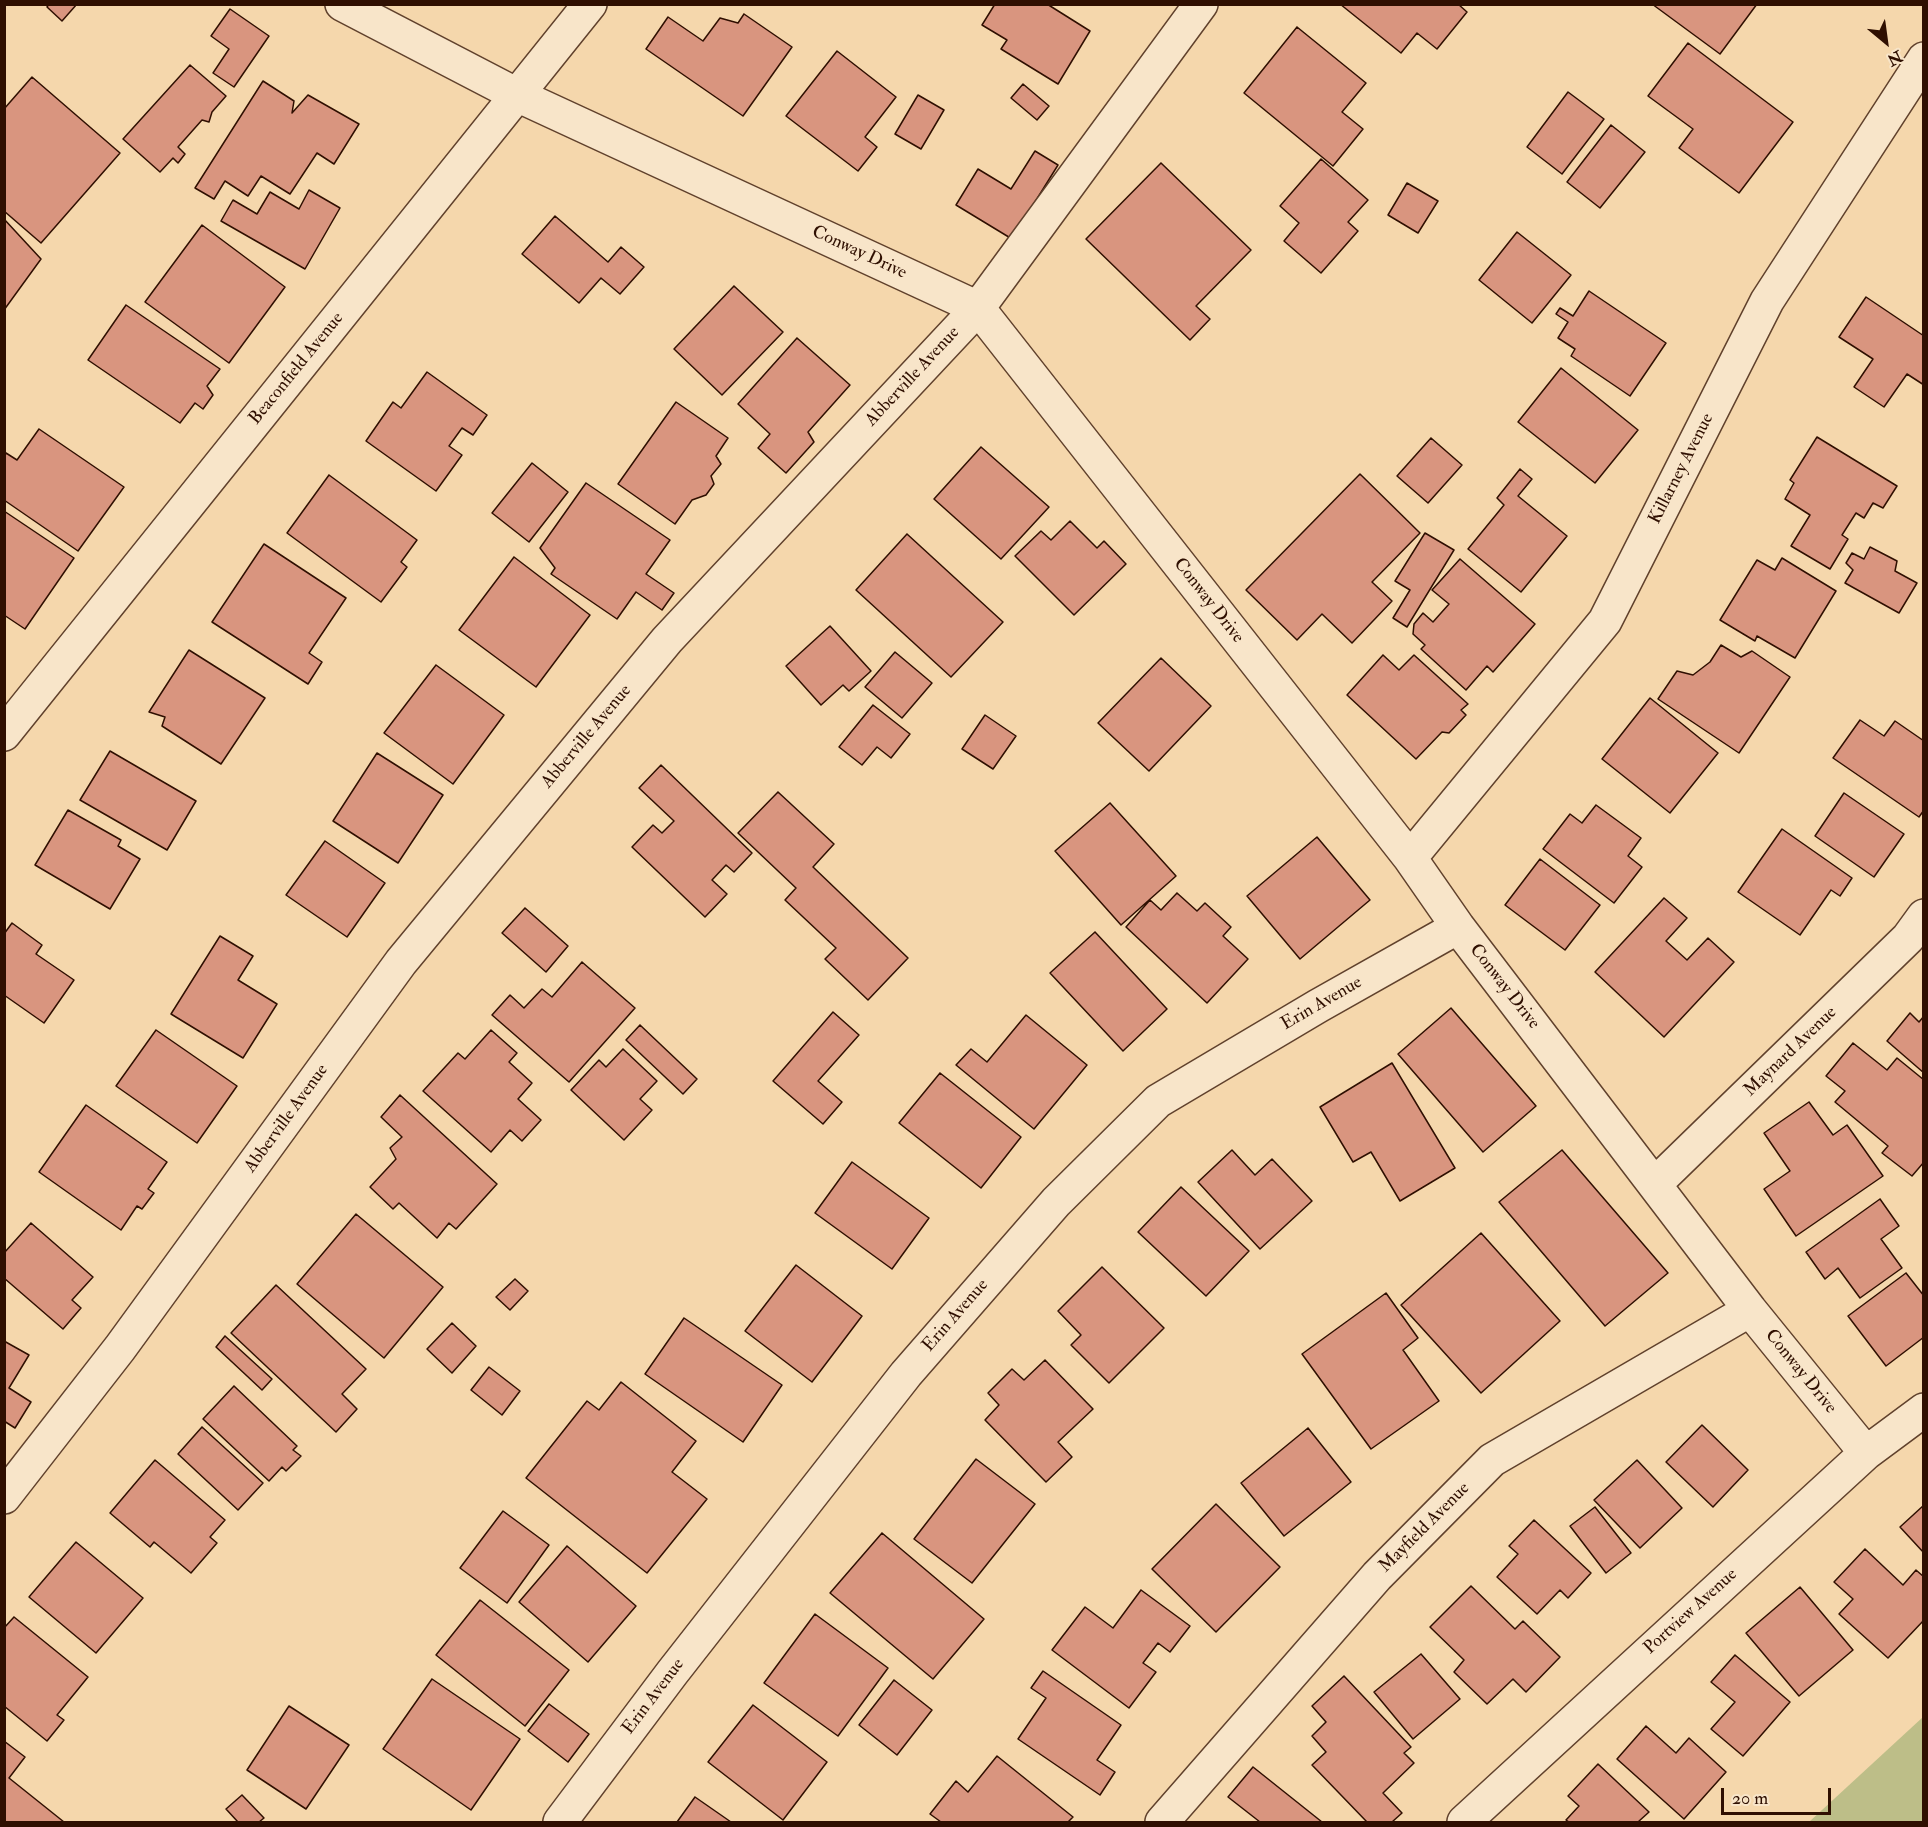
<!DOCTYPE html>
<style>
body{margin:0}
#map{position:relative;width:1928px;height:1827px;overflow:hidden;background:#f5d7ac;font-family:"IM FELL Double Pica",serif}
canvas{display:block}
.frame{position:absolute;inset:0;border:6px solid #2f0f01;pointer-events:none}
.north{position:absolute;left:1856px;top:12px;width:60px;height:60px;-webkit-text-stroke:4px #f8e5c9;paint-order:stroke;rotate:151deg;font-size:16px;font-weight:700;line-height:24px;text-align:center;color:#2f0f01}
.north::after{content:'';display:block;margin:auto;width:21px;height:27px;background:#2f0f01;clip-path:polygon(50% 0,100% 100%,50% 72%,0 100%)}
.scale{position:absolute;left:1721px;top:1788px;width:110px;height:27px;box-sizing:border-box;border:3px solid #2f0f01;border-top:0;padding-left:8px;font-size:18px;line-height:21px;white-space:nowrap;color:#2f0f01;-webkit-text-stroke:4px #f8e5c9;paint-order:stroke}
</style>
<div id="map">
<canvas width="1928" height="1827"></canvas>
<div class="frame"></div>
<div class="north">N</div>
<div class="scale">20 m</div>
</div>
<script>
const c = document.querySelector('canvas').getContext('2d');
c.lineJoin = 'round';
function paint(path, color) {
  c.fillStyle = color;
  c.fill(path, 'evenodd');
}
function toPath(rows) {
  const path = new Path2D();
  for (const r of rows) {
    path.moveTo(r[0], r[1]);
    for (let i = 2; i < r.length; i += 2) path.lineTo(r[i], r[i + 1]);
  }
  return path;
}
function strokePath(path, color, width, dash) {
  c.strokeStyle = color;
  c.lineWidth = width;
  c.lineCap = dash ? 'butt' : 'round';
  c.setLineDash(dash || []);
  c.stroke(path);
}
function drawText(font, color, halo, rows, align = 'center') {
  c.font = font + ' "IM FELL Double Pica",serif';
  c.lineWidth = 4.5;
  c.setLineDash([]);
  c.textBaseline = 'middle';
  c.strokeStyle = halo;
  c.fillStyle = color;
  for (const [text, x, y, turn = 0] of rows) {
    c.save();
    c.translate(x, y);
    c.rotate((+turn || 0) * Math.PI / 180);
    c.textAlign = isNaN(turn) ? turn : align;
    if (halo) c.strokeText(text, 0, 0);
    c.fillText(text, 0, 0);
    c.restore();
  }
}
paint(toPath([
 [1923,1717,1923,1822,1809,1822]
]), '#bdbe88');
const building = toPath([
 [49,4,77,4,62,21,47,7,49,4],
 [995,4,1047,4,1090,31,1058,84,1001,49,1007,40,982,25,995,4],
 [1340,4,1458,4,1467,12,1437,49,1417,33,1401,53,1340,4],
 [1652,4,1757,4,1720,54,1652,4],
 [230,9,269,36,234,87,213,73,229,49,211,36,230,9],
 [744,14,792,47,743,116,646,49,668,17,703,41,720,18,738,23,744,14],
 [1297,27,1366,83,1342,112,1363,129,1333,166,1244,93,1297,27],
 [1688,43,1793,122,1739,193,1679,148,1693,129,1648,96,1688,43],
 [837,51,896,97,865,137,877,147,858,171,786,116,837,51],
 [190,65,226,96,212,112,209,122,202,120,178,147,185,154,178,163,173,158,160,172,123,139,190,65],
 [32,77,120,153,41,243,4,211,4,109,32,77],
 [263,81,294,101,292,113,308,95,359,124,334,164,317,153,290,194,261,176,248,196,225,181,214,199,195,188,263,81],
 [1023,84,1049,106,1037,120,1011,98,1023,84],
 [1568,92,1604,119,1562,174,1527,147,1568,92],
 [918,95,944,110,921,149,895,134,918,95],
 [1611,125,1645,152,1600,208,1567,182,1611,125],
 [1035,151,1058,165,1012,239,956,205,978,169,1011,189,1035,151],
 [1321,159,1368,200,1348,222,1358,231,1321,273,1284,241,1299,223,1280,206,1321,159],
 [1161,163,1251,250,1196,306,1210,319,1190,340,1086,239,1161,163],
 [1407,183,1438,201,1418,233,1388,215,1407,183],
 [309,190,340,208,305,269,221,221,233,200,257,214,270,192,299,209,309,190],
 [555,216,608,262,621,247,644,267,620,294,601,278,579,303,522,254,555,216],
 [4,219,41,259,4,310,4,219],
 [202,225,285,287,229,363,145,302,202,225],
 [1517,232,1571,275,1532,323,1479,280,1517,232],
 [734,286,783,332,722,395,674,349,734,286],
 [1589,291,1666,343,1630,396,1571,356,1575,349,1558,338,1568,322,1556,314,1560,308,1573,316,1589,291],
 [1866,297,1924,336,1924,385,1907,374,1884,407,1854,387,1873,359,1839,337,1866,297],
 [126,305,220,369,207,386,213,395,203,409,195,403,180,423,88,360,126,305],
 [797,338,850,385,808,432,814,442,786,473,758,448,770,434,738,404,797,338],
 [1561,368,1638,430,1595,483,1518,422,1561,368],
 [427,372,487,415,473,435,462,428,449,446,462,455,436,491,366,441,393,402,401,408,427,372],
 [676,402,728,438,716,456,721,464,711,476,714,484,706,495,692,500,675,524,618,484,676,402],
 [39,429,124,487,78,551,4,500,4,455,6,453,17,460,39,429],
 [1817,437,1897,486,1883,508,1873,503,1864,518,1856,513,1842,535,1848,539,1830,569,1791,546,1810,515,1785,499,1794,483,1790,480,1817,437],
 [1431,438,1462,465,1428,503,1397,476,1431,438],
 [981,447,1049,507,1001,559,934,499,981,447],
 [532,463,568,492,529,542,492,513,532,463],
 [1520,469,1532,479,1518,496,1567,536,1521,592,1468,549,1504,505,1497,498,1520,469],
 [1360,474,1420,533,1372,582,1392,601,1352,643,1322,614,1297,640,1246,590,1360,474],
 [329,475,417,540,401,562,407,567,381,602,287,533,329,475],
 [586,483,670,540,646,574,674,593,662,610,636,592,617,619,551,574,555,568,540,548,586,483],
 [4,511,74,558,25,629,4,615,4,511],
 [1070,521,1097,548,1104,541,1126,564,1074,615,1015,556,1041,531,1051,540,1070,521],
 [1425,533,1454,550,1407,627,1393,618,1410,590,1395,581,1425,533],
 [907,534,1003,622,951,677,856,590,907,534],
 [264,544,346,598,309,653,322,662,308,684,212,622,264,544],
 [1870,547,1897,561,1895,571,1917,583,1899,613,1845,583,1853,570,1846,563,1852,553,1864,559,1870,547],
 [514,557,590,615,536,687,459,630,514,557],
 [1782,558,1836,591,1795,658,1757,636,1755,641,1720,620,1757,560,1775,570,1782,558],
 [1460,559,1535,624,1493,672,1487,666,1466,690,1421,649,1425,645,1413,634,1414,624,1423,613,1433,622,1449,604,1432,590,1460,559],
 [830,626,871,671,849,691,843,685,821,705,786,666,830,626],
 [1721,645,1741,657,1752,651,1790,677,1739,753,1658,699,1677,671,1693,675,1710,662,1721,645],
 [189,650,265,698,221,764,162,726,165,717,149,712,189,650],
 [895,652,932,683,902,718,865,687,895,652],
 [1383,655,1399,670,1414,655,1468,704,1461,710,1466,715,1449,733,1442,732,1416,759,1347,695,1383,655],
 [1161,658,1211,706,1149,771,1098,723,1161,658],
 [436,665,504,715,453,784,384,733,436,665],
 [1650,698,1718,753,1670,813,1602,759,1650,698],
 [873,705,910,734,891,758,877,747,862,765,839,747,873,705],
 [985,715,1016,736,993,769,962,749,985,715],
 [1860,720,1884,736,1895,721,1924,741,1924,810,1919,817,1833,758,1860,720],
 [110,751,196,801,167,850,80,800,110,751],
 [377,753,443,795,398,863,333,821,377,753],
 [661,765,752,853,734,872,726,865,712,880,727,894,705,917,632,847,653,825,662,833,674,821,639,788,661,765],
 [778,792,834,844,813,867,908,958,868,1000,825,959,836,948,785,900,796,888,738,833,778,792],
 [1844,793,1904,834,1874,877,1815,836,1844,793],
 [1110,803,1176,876,1121,925,1055,851,1110,803],
 [1596,805,1641,838,1628,856,1642,867,1614,903,1543,849,1570,814,1582,823,1596,805],
 [68,810,121,840,118,846,140,859,110,909,35,865,68,810],
 [1782,829,1852,878,1840,896,1831,890,1800,935,1738,892,1782,829],
 [1317,837,1370,900,1300,959,1247,896,1317,837],
 [325,841,385,883,347,937,286,895,325,841],
 [1540,859,1600,905,1565,950,1505,905,1540,859],
 [1177,893,1197,911,1205,903,1231,927,1223,936,1248,959,1207,1003,1126,927,1150,900,1161,910,1177,893],
 [1664,898,1687,918,1666,941,1687,960,1708,938,1734,962,1664,1037,1595,972,1664,898],
 [525,908,568,946,546,972,502,933,525,908],
 [12,923,42,945,36,954,74,980,44,1023,4,995,4,934,12,923],
 [1095,932,1167,1009,1123,1051,1050,973,1095,932],
 [220,936,253,956,238,980,277,1004,243,1058,171,1014,220,936],
 [582,962,635,1008,569,1082,492,1015,510,995,524,1008,542,989,552,997,582,962],
 [1451,1008,1536,1106,1483,1152,1398,1054,1451,1008],
 [833,1012,859,1035,818,1081,842,1102,823,1124,773,1081,833,1012],
 [1910,1013,1919,1022,1924,1016,1924,1073,1887,1041,1910,1013],
 [1026,1015,1087,1065,1034,1129,956,1065,971,1049,987,1062,1026,1015],
 [640,1025,697,1079,683,1094,626,1040,640,1025],
 [156,1030,237,1086,197,1143,116,1086,156,1030],
 [491,1030,517,1053,509,1062,532,1083,518,1099,541,1120,522,1141,510,1130,491,1152,423,1091,458,1053,465,1059,491,1030],
 [1853,1043,1887,1070,1897,1058,1924,1080,1924,1162,1912,1176,1882,1153,1888,1146,1835,1102,1845,1091,1826,1076,1853,1043],
 [623,1049,657,1081,640,1099,652,1110,624,1140,571,1090,599,1060,606,1067,623,1049],
 [1392,1063,1455,1168,1400,1201,1371,1152,1353,1162,1320,1107,1392,1063],
 [940,1073,1021,1137,981,1188,899,1123,940,1073],
 [400,1095,497,1184,456,1229,449,1223,437,1238,399,1203,393,1209,370,1187,396,1159,390,1148,402,1137,381,1117,400,1095],
 [1809,1102,1833,1135,1847,1125,1883,1176,1796,1236,1764,1189,1790,1171,1764,1133,1809,1102],
 [86,1105,167,1162,148,1189,154,1193,142,1209,137,1206,121,1230,39,1172,86,1105],
 [1232,1150,1255,1175,1272,1159,1312,1201,1260,1249,1198,1182,1232,1150],
 [1562,1150,1668,1273,1605,1326,1499,1202,1562,1150],
 [852,1162,929,1218,892,1269,815,1213,852,1162],
 [1181,1187,1249,1251,1206,1296,1138,1232,1181,1187],
 [1880,1199,1899,1226,1881,1239,1902,1268,1860,1298,1838,1268,1825,1279,1806,1252,1880,1199],
 [356,1214,443,1287,384,1358,297,1284,356,1214],
 [31,1223,93,1277,72,1300,81,1308,63,1329,4,1278,4,1253,31,1223],
 [1481,1233,1560,1321,1481,1393,1401,1305,1481,1233],
 [796,1265,862,1316,812,1382,745,1331,796,1265],
 [1102,1267,1164,1328,1109,1383,1071,1345,1081,1335,1058,1311,1102,1267],
 [1906,1273,1924,1296,1924,1337,1886,1366,1848,1316,1906,1273],
 [515,1279,528,1291,510,1310,496,1297,515,1279],
 [276,1285,366,1369,342,1394,357,1409,336,1432,231,1333,276,1285],
 [1386,1293,1418,1338,1403,1350,1439,1401,1371,1449,1302,1354,1386,1293],
 [684,1318,782,1385,743,1442,645,1374,684,1318],
 [452,1323,476,1346,452,1373,427,1349,452,1323],
 [225,1336,272,1379,262,1390,216,1347,225,1336],
 [4,1341,29,1355,9,1388,31,1402,15,1428,4,1421,4,1341],
 [1045,1360,1093,1409,1058,1442,1072,1457,1046,1482,985,1420,999,1405,988,1393,1012,1369,1024,1380,1045,1360],
 [489,1367,520,1391,502,1415,471,1390,489,1367],
 [621,1382,696,1441,672,1472,707,1499,647,1573,526,1478,587,1401,599,1410,621,1382],
 [234,1386,297,1446,293,1450,301,1456,286,1471,282,1467,269,1481,203,1419,234,1386],
 [1702,1425,1748,1470,1713,1507,1666,1462,1702,1425],
 [202,1427,263,1483,238,1510,178,1454,202,1427],
 [1308,1428,1351,1482,1284,1536,1241,1483,1308,1428],
 [976,1459,1035,1504,972,1583,914,1539,976,1459],
 [155,1460,225,1520,210,1537,217,1543,191,1573,154,1542,150,1547,110,1513,155,1460],
 [1637,1460,1682,1508,1640,1548,1594,1500,1637,1460],
 [1216,1504,1280,1567,1216,1632,1152,1569,1216,1504],
 [1924,1505,1924,1553,1900,1527,1924,1505],
 [1595,1507,1631,1553,1606,1573,1570,1526,1595,1507],
 [503,1511,549,1545,507,1603,460,1568,503,1511],
 [1534,1520,1591,1573,1568,1598,1560,1590,1537,1614,1497,1577,1518,1554,1509,1546,1534,1520],
 [882,1533,984,1619,933,1679,830,1593,882,1533],
 [76,1542,143,1598,96,1653,29,1597,76,1542],
 [567,1546,636,1606,588,1662,519,1602,567,1546],
 [1865,1549,1903,1585,1916,1570,1924,1577,1924,1620,1888,1658,1839,1614,1853,1599,1834,1582,1865,1549],
 [1471,1586,1515,1629,1523,1621,1560,1657,1526,1692,1513,1679,1487,1704,1454,1672,1464,1660,1430,1627,1471,1586],
 [1800,1587,1853,1650,1799,1696,1746,1633,1800,1587],
 [1141,1590,1190,1626,1170,1652,1158,1643,1143,1663,1156,1672,1129,1708,1052,1650,1085,1607,1113,1628,1141,1590],
 [480,1600,569,1670,525,1726,436,1655,480,1600],
 [815,1614,888,1668,838,1736,764,1683,815,1614],
 [14,1617,88,1677,57,1715,64,1720,47,1741,4,1706,4,1628,14,1617],
 [1421,1654,1460,1699,1413,1739,1374,1692,1421,1654],
 [1735,1655,1790,1702,1743,1756,1711,1729,1735,1702,1711,1682,1735,1655],
 [1043,1671,1121,1725,1097,1760,1115,1772,1100,1795,1018,1739,1046,1698,1031,1688,1043,1671],
 [1344,1676,1411,1747,1404,1753,1414,1763,1383,1793,1402,1813,1392,1822,1367,1822,1312,1765,1326,1752,1312,1736,1326,1722,1312,1706,1344,1676],
 [432,1679,520,1739,471,1810,383,1749,432,1679],
 [894,1680,932,1710,897,1755,859,1725,894,1680],
 [549,1704,589,1734,568,1762,528,1731,549,1704],
 [753,1705,827,1762,783,1820,708,1762,753,1705],
 [289,1706,349,1745,306,1809,247,1770,289,1706],
 [1646,1726,1676,1753,1689,1738,1726,1772,1684,1819,1617,1759,1646,1726],
 [4,1741,25,1757,9,1778,64,1822,4,1822,4,1741],
 [997,1756,1073,1817,1068,1822,941,1822,930,1814,956,1781,968,1792,997,1756],
 [1598,1764,1649,1812,1638,1822,1569,1822,1566,1820,1579,1806,1568,1796,1598,1764],
 [1253,1767,1322,1822,1260,1822,1228,1797,1253,1767],
 [242,1795,264,1818,259,1822,238,1822,226,1809,242,1795],
 [695,1797,731,1822,677,1822,695,1797]
]);
paint(building, '#d9957f');
strokePath(building, '#2f0f01', 1.5);
const minor = toPath([
 [342,4,517,95,978,308,1410,858,1458,927,1750,1310,1866,1453],
 [4,734,590,4],
 [1410,858,1605,621,1767,301,1924,59],
 [1655,1184,1908,938,1924,916],
 [4,1497,120,1348,401,962,667,640,978,308,1201,4],
 [560,1822,672,1673,906,1374,1056,1202,1158,1101,1318,1006,1458,927],
 [1162,1822,1377,1576,1492,1460,1750,1310],
 [1464,1822,1866,1453,1924,1410]
]);
strokePath(minor, '#60412c', 36);
strokePath(minor, '#f8e5c9', 33);
drawText('18px', '#2f0f01', '#f8e5c9', [
 ["Conway Drive",859,253,25],
 ["Beaconfield Avenue",297,369,-51],
 ["Abberville Avenue",913,377,-47],
 ["Killarney Avenue",1682,469,-63],
 ["Conway Drive",1208,601,52],
 ["Abberville Avenue",587,737,-50],
 ["Conway Drive",1504,987,52],
 ["Erin Avenue",1322,1004,-30],
 ["Maynard Avenue",1791,1052,-44],
 ["Abberville Avenue",287,1119,-54],
 ["Erin Avenue",956,1316,-49],
 ["Conway Drive",1800,1372,51],
 ["Mayfield Avenue",1425,1528,-45],
 ["Portview Avenue",1691,1612,-42],
 ["Erin Avenue",654,1697,-53]
]);
</script>
